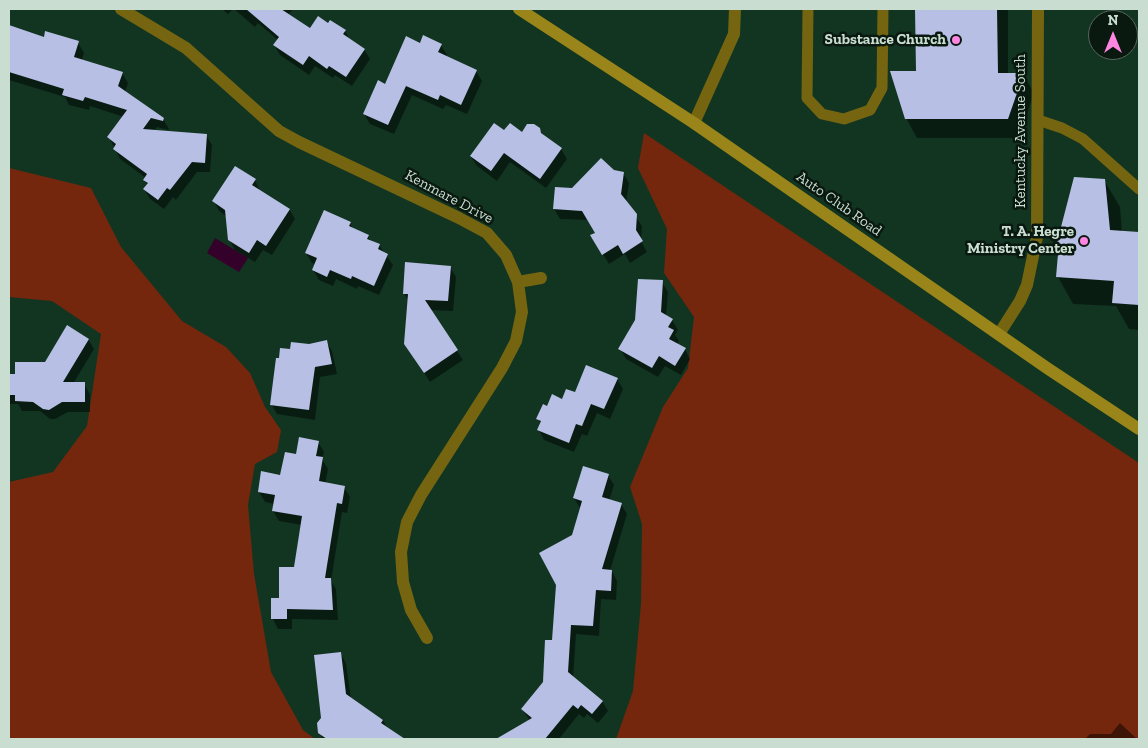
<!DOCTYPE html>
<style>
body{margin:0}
#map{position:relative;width:1148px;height:748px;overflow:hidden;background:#123522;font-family:"Zilla Slab",serif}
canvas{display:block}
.frame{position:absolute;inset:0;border:10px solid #c9ddd0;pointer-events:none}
.north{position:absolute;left:1088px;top:10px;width:50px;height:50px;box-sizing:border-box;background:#0a1910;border:1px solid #56675d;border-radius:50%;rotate:0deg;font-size:14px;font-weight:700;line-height:20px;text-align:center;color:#c9ddd0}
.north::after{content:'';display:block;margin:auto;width:18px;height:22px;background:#fe85e0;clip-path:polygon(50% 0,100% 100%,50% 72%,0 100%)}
</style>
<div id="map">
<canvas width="1148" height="748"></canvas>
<div class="frame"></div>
<div class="north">N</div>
</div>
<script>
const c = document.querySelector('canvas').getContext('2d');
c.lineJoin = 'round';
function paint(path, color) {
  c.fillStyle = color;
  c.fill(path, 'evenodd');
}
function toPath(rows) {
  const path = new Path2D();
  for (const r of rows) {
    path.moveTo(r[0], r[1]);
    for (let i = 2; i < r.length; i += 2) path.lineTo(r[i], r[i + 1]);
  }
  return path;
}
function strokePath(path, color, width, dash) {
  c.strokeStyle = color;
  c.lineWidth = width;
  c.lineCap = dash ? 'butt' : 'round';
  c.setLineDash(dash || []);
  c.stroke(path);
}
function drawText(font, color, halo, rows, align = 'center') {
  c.font = font + ' "Zilla Slab",serif';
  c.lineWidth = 5;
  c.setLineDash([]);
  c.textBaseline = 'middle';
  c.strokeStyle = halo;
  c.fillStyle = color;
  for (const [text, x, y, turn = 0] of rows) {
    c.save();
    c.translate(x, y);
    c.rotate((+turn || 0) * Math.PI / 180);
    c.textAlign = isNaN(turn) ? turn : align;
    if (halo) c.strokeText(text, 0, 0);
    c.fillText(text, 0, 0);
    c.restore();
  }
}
paint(toPath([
 [644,133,1139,463,1139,739,616,739,633,691,641,604,642,524,630,487,663,407,688,368,694,317,664,273,667,229,638,168],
 [9,168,91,188,121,247,182,321,226,347,250,373,265,407,281,430,277,452,255,464,248,505,254,574,271,672,303,730,315,739,9,739,9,482,53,472,87,426,101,334,52,301,9,297]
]), '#74270d');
paint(toPath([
 [215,238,248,258,239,272,207,253]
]), '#34012b');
paint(toPath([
 [222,9,233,9,228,14],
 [234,9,293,9,288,15,311,30,328,24,345,31,350,40,364,49,370,59,352,86,335,75,333,78,315,66,309,75,280,55,274,45,278,40,258,23,255,27],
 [917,9,1008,9,1008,74,1023,74,1034,93,1019,138,917,138,906,118,917,72],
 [9,27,44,38,78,43,84,53,82,60,122,73,128,83,125,92,163,119,169,129,168,130,157,127,154,131,206,135,212,145,210,172,197,172,176,200,173,197,164,209,150,199,144,189,148,185,144,180,146,178,120,159,109,137,124,117,90,106,89,110,69,105,65,97,9,80],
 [420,44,441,45,447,55,446,57,476,71,482,81,467,114,446,105,443,109,412,95,394,134,370,124,364,114],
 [539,129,544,137,561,149,567,159,546,188,510,162,497,181,477,166,471,157,505,132,522,134],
 [613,171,623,173,629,183,626,203,642,226,641,241,647,252,630,263,625,254,609,264,592,236,596,233,589,220,560,219,554,209,572,190],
 [255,180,260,191,289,209,295,219,272,255,263,250,255,262,235,250,229,239,227,217,219,211,214,201],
 [1104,180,1120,207,1122,232,1139,234,1139,330,1129,329,1116,306,1073,304,1058,277,1059,260,1056,254],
 [350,223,354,230,368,236,371,242,379,245,393,265,379,295,358,286,357,289,336,279,333,286,319,280,313,270,315,264,312,263,306,253],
 [450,267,456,277,453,311,430,310,463,360,430,382,412,354,409,301,404,294],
 [662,282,668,292,666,316,672,320,678,330,675,335,679,341,677,345,685,349,690,359,681,375,665,366,658,377,626,359,620,349],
 [88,339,94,349,73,384,84,384,90,394,90,412,68,412,55,419,50,419,40,411,22,411,18,404,9,404,9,375,16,375,45,364],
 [326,341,332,351,337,374,320,377,315,420,277,414,271,404,291,351],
 [617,379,623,389,610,419,597,413,587,436,582,434,574,452,544,440,539,430,541,424,538,419,547,407,575,394],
 [318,442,324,452,322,459,328,469,325,484,344,487,350,497,347,513,342,512,331,581,336,589,338,620,292,619,292,629,278,629,273,619,296,568,302,525,279,521,273,511,274,504,265,502,259,492,282,476,297,455],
 [608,475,614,485,609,501,621,504,627,514,610,571,612,571,617,581,616,600,601,599,599,636,576,634,573,678,602,701,608,711,598,723,587,714,584,718,579,714,559,739,498,739,530,721,522,709,544,683,580,508,574,498],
 [340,653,346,663,351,699,383,720,387,728,397,735,399,739,323,739,319,732],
 [1120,723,1137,739,1085,739,1090,734,1111,734]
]), '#0007');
paint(toPath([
 [246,9,281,9,310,28,318,16,328,23,330,20,346,30,343,34,365,49,346,77,329,66,327,69,309,56,303,65,273,45,279,37],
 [915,9,997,9,998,73,1024,73,1008,119,905,119,890,71,916,71],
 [9,25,44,37,45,31,79,41,74,57,123,72,118,86,164,118,163,121,151,118,143,129,207,134,205,163,192,162,170,190,167,188,158,200,143,189,148,183,143,180,147,174,113,149,116,144,107,137,127,110,85,97,83,101,62,95,64,89,9,72],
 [423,35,442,44,438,52,477,70,461,105,440,95,438,100,406,86,388,125,363,114,378,80,385,84,406,36,420,43],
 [494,123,504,130,510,123,522,132,527,124,534,124,540,128,541,133,562,148,540,179,504,153,491,171,470,156],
 [601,158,614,170,624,172,621,194,637,214,636,230,643,241,623,254,618,245,602,255,590,235,595,233,582,211,553,209,555,187,572,188],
 [235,166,256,179,252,185,290,209,266,246,257,240,249,253,228,240,225,210,212,201],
 [1074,177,1105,179,1110,230,1139,232,1139,305,1112,303,1114,281,1056,277,1058,254,1054,254],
 [324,210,351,222,349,226,369,235,367,239,380,244,378,249,388,254,374,286,352,276,351,279,330,270,327,277,312,270,317,258,305,253],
 [405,262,451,266,448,301,425,300,458,350,424,373,404,344,408,294,403,294],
 [638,279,663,280,661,312,673,319,668,327,674,330,669,339,686,348,675,366,659,356,652,368,618,349,635,320],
 [67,325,89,339,63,382,85,382,85,402,62,402,49,410,43,409,33,402,15,401,15,395,9,395,9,374,15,374,15,362,45,362],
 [327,340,332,364,315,367,309,410,270,405,276,358,279,358,280,348,290,349,291,342,309,344],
 [586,365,618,378,604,409,591,404,582,426,576,424,569,443,537,430,541,421,536,419,543,404,547,406,552,394,562,399,566,389,575,392],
 [299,437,319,441,316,456,323,457,319,481,345,486,342,504,337,503,325,578,331,578,333,610,287,609,287,619,271,619,271,598,279,598,279,567,294,567,302,516,272,511,275,495,258,492,261,471,280,475,285,452,296,454],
 [583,466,609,474,602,497,622,503,602,569,612,570,611,591,596,590,593,626,571,625,568,672,603,701,592,714,581,705,578,709,573,705,545,739,496,739,532,718,521,709,543,682,545,640,552,640,556,585,539,553,572,535,582,501,573,498],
 [341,652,346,694,383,720,381,723,405,739,327,739,318,733,317,723,321,718,314,655]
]), '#b8bfe4');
strokePath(toPath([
 [808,9,807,98,822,114,844,119,870,110,882,88,883,9],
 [1038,120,1062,128,1083,139,1139,189]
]), '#756511', 11);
strokePath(toPath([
 [121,9,186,48,279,131,299,142,459,218,487,233,506,255,518,282,522,312,516,341,502,368,421,495,407,522,401,552,403,582,411,610,427,638],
 [694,123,734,34,735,9],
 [518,282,541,278],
 [999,334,1020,301,1027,285,1037,237,1038,9]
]), '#756511', 12);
strokePath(toPath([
 [519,9,694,123,1047,368,1139,429]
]), '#99851a', 12);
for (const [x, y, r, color] of [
 [956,40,5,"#fe85e0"],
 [1084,241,5,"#fe85e0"]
]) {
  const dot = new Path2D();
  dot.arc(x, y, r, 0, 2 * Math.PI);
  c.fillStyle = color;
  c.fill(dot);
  strokePath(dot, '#0a1910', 2);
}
drawText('bold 15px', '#c9ddd0', '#0a1910', [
 ["Substance Church",946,40],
 ["T. A. Hegre",1074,232],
 ["Ministry Center",1074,249]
], 'right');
drawText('15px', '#c9ddd0', '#0a1910', [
 ["Kentucky Avenue South",1021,131,-90],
 ["Kenmare Drive",449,197,28],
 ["Auto Club Road",839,204,35]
]);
</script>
